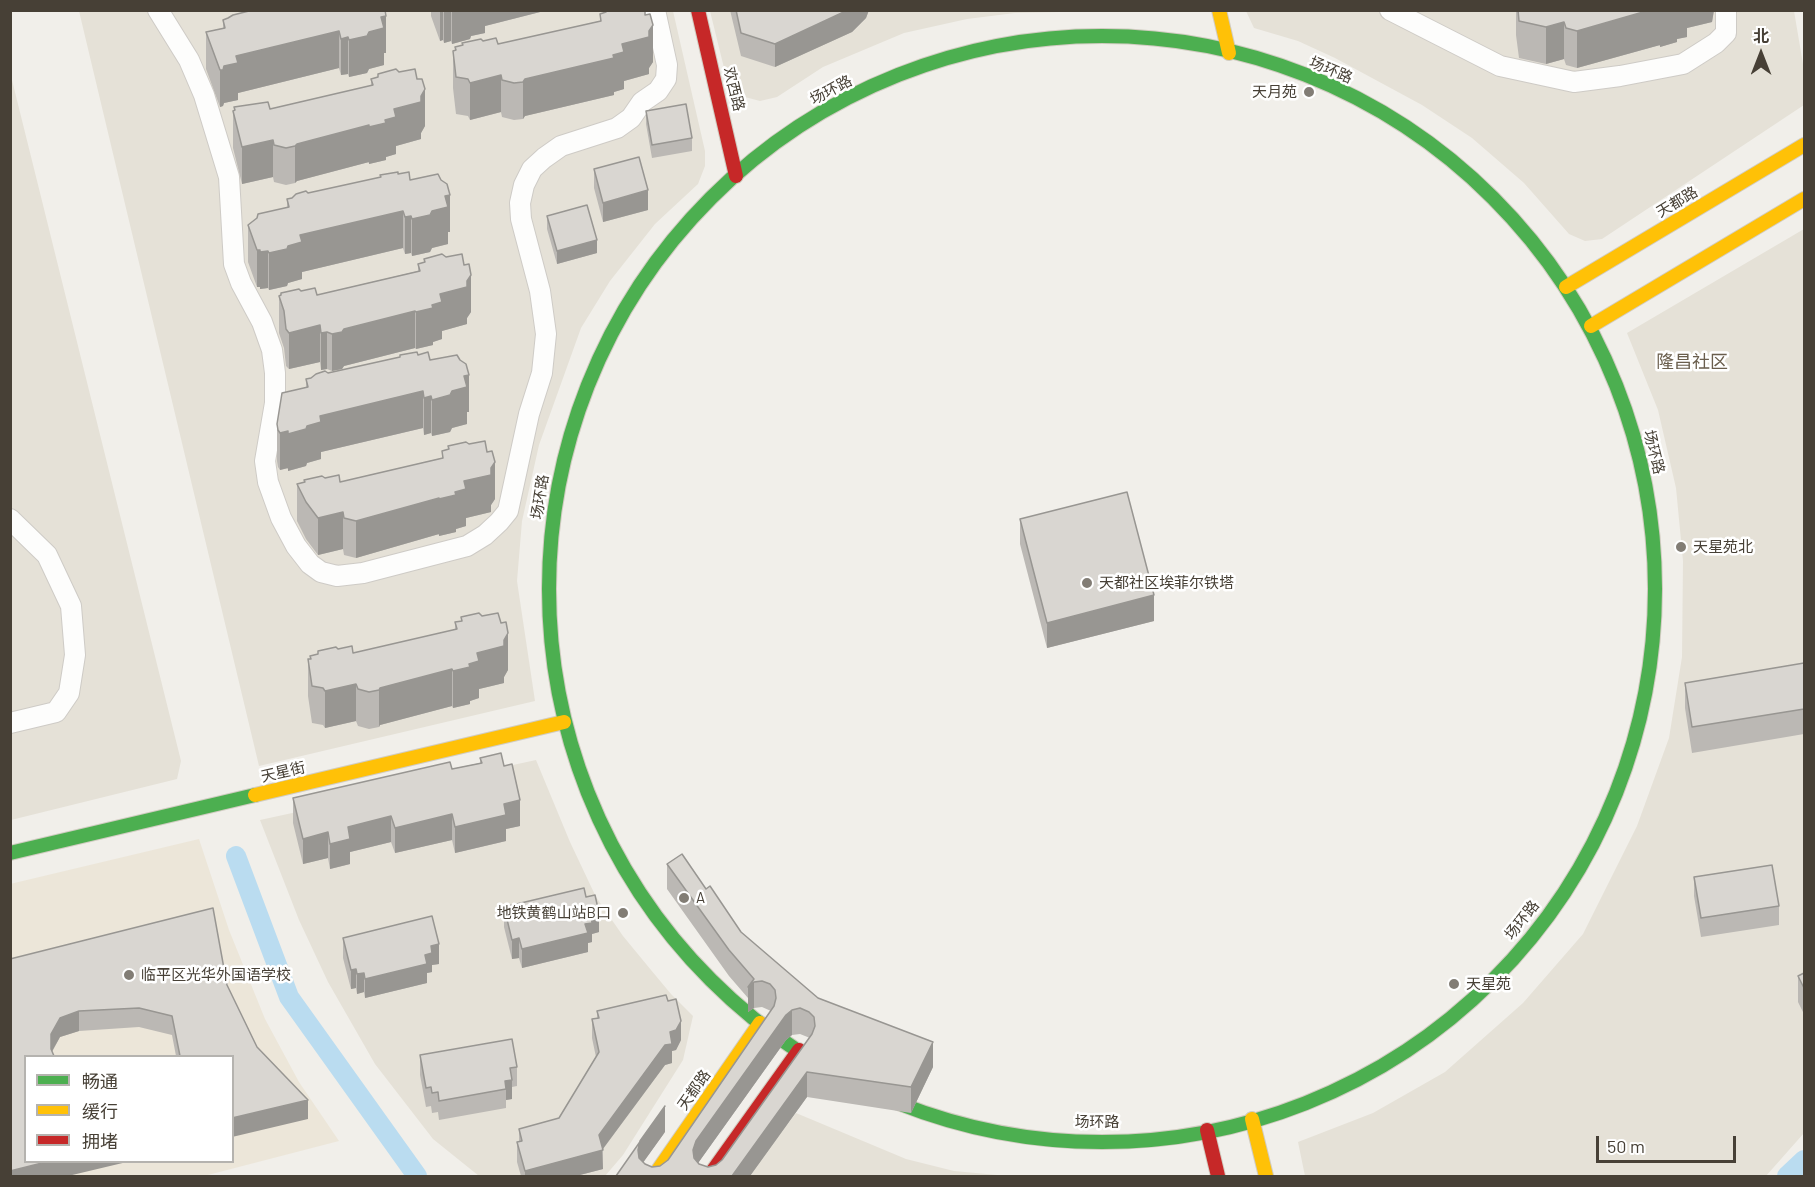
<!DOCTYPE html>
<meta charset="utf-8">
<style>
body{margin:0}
#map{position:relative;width:1815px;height:1187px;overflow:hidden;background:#f1efea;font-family:Barlow,"Noto Sans SC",sans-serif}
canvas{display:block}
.frame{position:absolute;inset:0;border:12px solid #474036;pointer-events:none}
.legend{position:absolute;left:24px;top:1055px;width:210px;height:108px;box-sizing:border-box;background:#fff;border:2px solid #b5b3af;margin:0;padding:8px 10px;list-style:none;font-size:18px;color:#474036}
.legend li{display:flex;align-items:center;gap:12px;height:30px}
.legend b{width:30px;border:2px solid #b5b3af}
.north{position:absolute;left:1731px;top:24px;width:60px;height:60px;-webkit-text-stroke:4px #fff;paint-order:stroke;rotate:0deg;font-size:16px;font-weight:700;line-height:24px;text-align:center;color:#474036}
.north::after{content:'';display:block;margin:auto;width:21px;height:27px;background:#474036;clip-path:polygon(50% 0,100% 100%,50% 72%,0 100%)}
.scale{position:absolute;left:1596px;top:1136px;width:140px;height:27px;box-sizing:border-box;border:3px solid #474036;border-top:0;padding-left:8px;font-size:18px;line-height:21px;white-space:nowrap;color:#474036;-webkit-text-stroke:4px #fff;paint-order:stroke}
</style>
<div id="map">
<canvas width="1815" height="1187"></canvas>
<div class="frame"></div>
<ul class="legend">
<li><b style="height:8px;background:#4caf50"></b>畅通</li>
<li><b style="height:8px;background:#ffc107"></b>缓行</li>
<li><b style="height:8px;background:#c62828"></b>拥堵</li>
</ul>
<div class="north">北</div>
<div class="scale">50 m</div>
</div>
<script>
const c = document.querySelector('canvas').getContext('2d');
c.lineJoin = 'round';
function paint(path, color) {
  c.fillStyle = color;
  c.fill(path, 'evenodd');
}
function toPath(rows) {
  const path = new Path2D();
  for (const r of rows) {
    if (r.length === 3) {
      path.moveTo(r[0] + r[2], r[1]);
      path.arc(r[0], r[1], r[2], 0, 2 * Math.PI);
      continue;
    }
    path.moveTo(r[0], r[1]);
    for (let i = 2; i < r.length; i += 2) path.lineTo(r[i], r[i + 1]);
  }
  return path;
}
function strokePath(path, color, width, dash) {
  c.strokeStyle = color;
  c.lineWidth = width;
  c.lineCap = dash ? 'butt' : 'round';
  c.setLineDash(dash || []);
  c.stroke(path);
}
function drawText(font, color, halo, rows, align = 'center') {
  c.font = font + ' Barlow,"Noto Sans SC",sans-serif';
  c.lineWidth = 5;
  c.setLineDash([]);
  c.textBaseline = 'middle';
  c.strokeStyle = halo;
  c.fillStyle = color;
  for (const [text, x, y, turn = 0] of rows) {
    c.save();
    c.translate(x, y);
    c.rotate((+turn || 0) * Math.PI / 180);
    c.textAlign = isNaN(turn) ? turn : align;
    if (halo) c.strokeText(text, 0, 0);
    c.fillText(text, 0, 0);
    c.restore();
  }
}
paint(toPath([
 [79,11,673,11,705,151,705,166,698,184,655,224,610,281,581,328,539,445,522,521,517,581,535,701,259,766],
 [710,11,1104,11,1015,13,967,19,904,33,823,67,777,97,760,101,745,97,726,76],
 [1246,11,1794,11,1804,70,1804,105,1602,239,1585,241,1569,234,1524,183,1472,138,1422,105,1335,58,1298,41,1254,28],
 [10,72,181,761,177,779,11,820],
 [1804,229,1804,1133,1766,1176,1305,1176,1298,1142,1373,1113,1445,1072,1523,1003,1583,934,1637,826,1669,738,1682,657,1683,561,1676,488,1658,410,1627,333],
 [536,760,570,842,596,897,623,936,651,970,671,994,693,1016,683,1060,623,1155,605,1176,479,1176,433,1139,375,1064,328,982,299,920,260,820],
 [796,1113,906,1159,954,1171,1008,1176,748,1176]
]), '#e5e1d7');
paint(toPath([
 [199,839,229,930,265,1019,299,1082,339,1141,204,1176,11,1176,10,884],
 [26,1056,232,1056,232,1162,26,1162]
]), '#ece6d9');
strokePath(toPath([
 [236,856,289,997,417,1176],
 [1787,1176,1804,1160]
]), '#badcf0', 20);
const street = toPath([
 [158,10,189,60,204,95,229,177,234,264,241,283,262,322,272,350,275,373,275,403,265,461,268,482,281,518,296,546,310,564,321,572,337,576,363,573,467,546,485,535,499,522,508,511,529,414,542,373,546,334,540,291,521,219,520,203,524,185,532,169,544,158,561,146,617,128,631,118,642,102,658,91,666,79,667,65,655,10],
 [1390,10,1500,66,1574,82,1620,76,1683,64,1716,43,1726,33,1726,10],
 [10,519,47,555,71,606,75,655,69,693,56,712,10,723]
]);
const fast = toPath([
 [1102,589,553],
 [10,853,255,795]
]);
const slow = toPath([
 [1219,10,1229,53],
 [1566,287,1804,145],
 [1591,326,1804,199],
 [255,795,564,722],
 [1252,1119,1266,1176],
 [654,1176,760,1023]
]);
const jam = toPath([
 [698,10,736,176],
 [1207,1130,1218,1176],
 [709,1176,799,1050]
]);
strokePath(street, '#cecbc6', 22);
strokePath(fast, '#d1ccc1', 16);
strokePath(slow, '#d1ccc1', 16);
strokePath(jam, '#d1ccc1', 16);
strokePath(street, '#fdfdfc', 20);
strokePath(fast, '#4caf50', 14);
strokePath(slow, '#ffc107', 14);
strokePath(jam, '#c62828', 14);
paint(toPath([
 [385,10,386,53,384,53,384,65,369,69,367,73,349,77,348,74,341,75,339,68,238,93,238,100,224,103,223,106,220,107,206,69,206,32,223,28,223,20],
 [431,10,548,10,485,26,485,33,471,36,470,39,452,44,451,41,444,43,443,40,440,41,431,16],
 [606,10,653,62,649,68,649,74,624,81,624,89,614,92,614,95,525,116,523,119,514,120,502,117,501,112,470,120,468,116,456,114,453,88,453,51,455,50,455,47,462,45,462,43,483,41,498,44,600,21,600,14,606,12],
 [730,10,869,10,866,18,852,32,775,67,741,56],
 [1516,10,1714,10,1712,22,1687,28,1687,37,1677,39,1677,42,1660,47,1660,45,1577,68,1566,65,1564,59,1546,64,1519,58,1516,35],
 [378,74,425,126,421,133,421,139,396,146,396,154,386,157,386,160,369,164,369,162,297,181,295,183,286,185,274,182,273,177,242,184,233,148,233,111,234,110,234,107,270,109,371,86,371,79,378,77],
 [646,111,692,138,692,151,652,158,646,124],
 [594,169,648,210,603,222,594,188],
 [398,174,410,180,450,232,448,232,448,244,432,248,430,252,412,256,411,253,405,254,403,248,302,272,302,279,288,283,287,286,269,290,268,288,260,289,260,287,257,287,248,262,248,225,287,207,287,199,308,193],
 [547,216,597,253,557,264,547,229],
 [424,259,471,312,467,318,467,324,442,331,442,339,433,342,433,345,416,349,415,348,344,366,342,369,332,371,327,369,321,370,320,362,289,369,286,366,284,348,279,333,279,296,281,295,281,293,301,291,317,295,418,271,418,264,424,262],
 [418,355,430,360,469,412,467,412,467,424,452,428,450,432,432,436,431,433,424,435,423,428,321,452,321,459,307,463,306,466,288,471,288,468,280,470,278,467,277,461,277,424,306,388,306,379,328,373],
 [448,446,495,499,491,505,491,512,466,518,466,526,456,529,456,532,439,536,439,534,356,558,344,555,343,549,318,555,306,539,297,521,297,484,304,482,304,480,325,478,340,482,442,458,442,451,448,449],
 [1020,519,1154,621,1047,648,1020,544],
 [461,617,508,670,504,677,504,683,479,689,479,698,470,701,470,704,453,708,452,706,380,725,379,727,369,729,358,726,356,721,325,728,323,725,312,723,308,696,308,659,310,659,310,656,318,654,318,651,338,649,353,653,455,630,455,622,461,621],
 [1804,663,1804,734,1692,753,1685,708,1685,683],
 [480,758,520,826,506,829,506,841,455,853,452,840,395,853,391,842,350,852,350,864,330,869,328,858,303,864,293,823,293,798,452,769,480,763],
 [667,864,706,889,741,932,818,998,933,1067,911,1113,807,1097,750,1176,616,1176,665,1132,643,1162,645,1164,652,1167,660,1166,668,1160,771,1011,762,1007,754,1008,748,1012,748,998,729,976,667,889],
 [800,1034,810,1038,722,1160,716,1165,708,1167,699,1164,698,1163,786,1040,792,1035],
 [1694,877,1779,906,1779,925,1701,937,1694,896],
 [586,897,599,932,592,934,592,942,588,943,588,952,522,968,519,958,512,959,504,927,504,907],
 [343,938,439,964,432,965,432,972,427,973,427,983,365,998,364,992,357,994,356,988,351,989,343,958],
 [10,959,227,985,257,1047,308,1119,232,1056,176,1056,172,1035,139,1027,79,1031,60,1037,52,1052],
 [1804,973,1804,1014,1798,1002,1798,976],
 [668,1001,681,1040,676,1050,672,1051,672,1063,665,1065,603,1149,603,1169,576,1176,521,1176,517,1162,517,1142,519,1142,519,1129,559,1118,596,1057,592,1038,592,1019,597,1018,597,1011],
 [420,1055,517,1067,517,1086,512,1087,512,1099,506,1100,506,1108,439,1120,438,1112,432,1113,431,1106,426,1107,420,1075]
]), '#bbb8b4');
paint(toPath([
 [440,10,443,10,443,40,440,41],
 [444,10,451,10,451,41,444,43],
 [452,10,548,10,485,26,485,33,471,36,470,39,452,44],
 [848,10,869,10,866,18,852,32,775,67,775,44],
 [1650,10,1660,10,1660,45,1577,68,1577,31],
 [1660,10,1714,10,1712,22,1687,28,1687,37,1677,39,1677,42,1660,47],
 [386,16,386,53,384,53,384,65,369,69,367,73,349,77,349,40,381,17],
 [1564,22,1564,59,1546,64,1546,27],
 [653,25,653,62,649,68,649,74,624,81,624,89,614,92,614,95,525,116,523,119,523,82,525,79,613,55,622,44,649,31],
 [339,31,339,68,238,93,238,100,224,103,223,106,220,107,220,70,236,56],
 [348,37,348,74,341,75,341,39],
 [501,75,501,112,470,120,470,83],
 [425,89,425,126,421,133,421,139,396,146,396,154,386,157,386,160,369,164,369,127,385,120,394,109,421,96],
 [369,125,369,162,297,181,295,183,295,146,297,144],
 [273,140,273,177,242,184,242,147],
 [648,190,648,210,603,222,603,203],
 [450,195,450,232,448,232,448,244,432,248,430,252,412,256,412,219,432,211,445,196],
 [403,211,403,248,302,272,302,279,288,283,287,286,269,290,269,253,288,246,300,235],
 [411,216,411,253,405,254,405,217],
 [597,240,597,253,557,264,557,251],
 [257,250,260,250,260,287,257,287],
 [268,251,268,288,260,289,260,252],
 [471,275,471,312,467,318,467,324,442,331,442,339,433,342,433,345,416,349,416,312,432,305,440,294,467,281],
 [415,311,415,348,344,366,342,369,332,371,332,334,344,329],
 [320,325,320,362,289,369,289,333],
 [327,332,327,369,321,370,321,333],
 [469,375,469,412,467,412,467,424,452,428,450,432,432,436,432,400,452,391,464,376],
 [423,391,423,428,321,452,321,459,307,463,306,466,288,471,288,434,307,426,320,416],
 [431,396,431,433,424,435,424,398],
 [288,431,288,468,280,470,280,433],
 [495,462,495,499,491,505,491,512,466,518,466,526,456,529,456,532,439,536,439,499,455,492,464,481,491,468],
 [439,498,439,534,356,558,356,521],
 [343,512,343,549,318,555,318,518],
 [1154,595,1154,621,1047,648,1047,623],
 [508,633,508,670,504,677,504,683,479,689,479,698,470,701,470,704,453,708,453,671,469,664,477,653,504,640],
 [452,669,452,706,380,725,379,727,379,690,380,688],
 [356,684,356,721,325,728,325,691],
 [520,800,520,826,506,829,506,841,455,853,455,827,504,804],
 [452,814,452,840,395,853,395,828],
 [391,816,391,842,350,852,350,864,330,869,330,844,348,827],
 [328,832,328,858,303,864,303,839],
 [599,913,599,932,592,934,592,942,588,943,588,952,522,968,522,949,591,915],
 [519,938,519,958,512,959,512,940],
 [439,944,439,964,432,965,432,972,427,973,427,983,365,998,365,979,425,955,431,946],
 [356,969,356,988,351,989,351,970],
 [364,973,364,992,357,994,357,974],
 [754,982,754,1008,748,1012,748,987],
 [792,1010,792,1035,786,1040,696,1166,693,1150,696,1141,786,1015],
 [79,1011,79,1031,60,1037,51,1053,51,1034,60,1018],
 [681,1021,681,1040,676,1050,672,1051,672,1063,665,1065,602,1150,603,1169,576,1176,525,1176,525,1171,599,1135,670,1032],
 [933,1042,933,1067,911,1113,911,1087],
 [807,1072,807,1097,750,1176,732,1176],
 [512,1080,512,1099,506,1100,506,1089,505,1081],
 [308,1100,308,1119,232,1137,232,1118],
 [665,1106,665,1132,640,1167,638,1150,640,1141],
 [50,1161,131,1161,68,1176,10,1176,10,1171]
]), '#989692');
const building = toPath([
 [253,10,385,10,386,16,381,17,384,28,369,32,367,36,349,40,348,37,341,39,339,31,236,56,238,63,224,66,223,70,220,70,206,32,225,28,223,20,228,18,233,15,253,10],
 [606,10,645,10,645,15,650,14,653,25,649,31,649,37,622,44,624,52,613,55,614,58,525,79,523,82,514,83,502,80,501,75,470,83,468,79,456,77,453,51,456,50,455,47,463,45,462,43,481,39,483,41,496,38,498,44,601,21,600,14,606,12,606,10],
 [736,10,848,10,775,44,741,33,736,10],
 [1518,10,1650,10,1577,31,1566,28,1564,22,1546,27,1519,21,1518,10],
 [396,69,399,72,415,69,417,79,422,79,425,89,421,96,421,102,394,109,396,117,385,120,386,123,369,127,369,125,297,144,295,146,286,148,274,145,273,140,242,147,233,111,235,110,234,107,268,102,270,109,373,85,371,79,378,77,378,74,396,69],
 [686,104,692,138,652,145,646,111,686,104],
 [639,157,648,190,603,203,594,169,639,157],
 [398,172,398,174,409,172,410,180,438,174,441,180,447,184,450,195,445,196,448,207,432,211,430,215,412,219,411,216,405,217,403,211,300,235,302,242,288,246,287,249,269,253,268,251,260,252,260,250,257,250,248,225,257,218,258,214,289,207,287,199,292,198,296,194,306,191,308,193,381,177,380,175,398,172],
 [587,205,597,240,557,251,547,216,587,205],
 [442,254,446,257,462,254,464,265,469,264,471,275,467,281,467,287,440,294,442,302,432,305,433,308,416,312,415,311,344,329,342,332,332,334,327,332,321,333,320,325,289,333,286,329,284,311,279,296,281,295,281,293,299,289,301,291,315,288,317,295,420,271,418,264,425,262,424,259,442,254],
 [417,352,418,355,428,352,430,360,457,355,460,360,466,364,469,375,464,376,467,387,452,391,450,395,432,400,431,396,424,398,423,391,320,416,321,422,307,426,306,429,288,434,288,431,280,433,278,430,277,424,282,393,308,387,306,379,311,378,316,374,325,371,328,373,400,357,400,355,417,352],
 [485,441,487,452,492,451,495,462,491,468,491,475,464,481,466,489,455,492,456,495,439,499,439,498,356,521,344,518,343,512,318,518,306,502,297,484,305,482,304,480,322,476,325,478,339,475,340,482,443,458,442,451,449,449,448,446,466,442,469,444,485,441],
 [1127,492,1154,595,1047,623,1020,519,1127,492],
 [479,613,482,616,498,613,501,623,506,622,508,633,504,640,504,646,477,653,479,661,469,664,470,667,453,671,452,669,380,688,379,690,369,692,358,689,356,684,325,691,323,688,312,686,308,659,311,659,310,656,318,654,318,651,336,647,338,649,352,646,353,653,457,629,455,622,462,621,461,617,479,613],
 [1804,663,1804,709,1692,727,1685,683,1804,663],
 [501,753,504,766,512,764,520,800,504,804,506,815,455,827,452,814,395,828,391,816,348,827,350,839,330,844,328,832,303,839,293,798,450,762,452,769,482,763,480,758,501,753],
 [682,854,706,889,710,886,741,932,818,998,933,1042,911,1087,807,1072,732,1176,616,1176,665,1106,640,1141,638,1150,639,1158,645,1164,652,1167,660,1166,668,1160,774,1006,776,998,775,990,770,984,762,981,754,982,748,987,754,979,729,950,667,864,682,854],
 [800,1008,809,1012,814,1017,815,1026,812,1034,722,1160,716,1165,708,1167,699,1164,694,1158,693,1150,696,1141,786,1015,792,1010,800,1008],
 [1772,865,1779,906,1701,918,1694,877,1772,865],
 [584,888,586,897,595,895,599,913,591,915,592,923,585,924,588,933,522,949,519,938,512,940,504,907,584,888],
 [213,908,227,985,257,1047,308,1100,232,1118,232,1056,180,1056,172,1016,139,1008,79,1011,60,1018,51,1034,51,1049,54,1056,26,1056,26,1161,50,1161,10,1171,10,959,213,908],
 [432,916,439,944,431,946,432,953,425,955,427,964,365,979,364,973,357,974,356,969,351,970,343,938,432,916],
 [1804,973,1804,988,1798,976,1804,973],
 [666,995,668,1001,676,999,681,1021,676,1030,670,1032,672,1044,665,1045,599,1135,603,1150,525,1171,517,1142,522,1141,519,1129,559,1118,599,1052,592,1019,599,1018,597,1011,666,995],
 [512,1039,517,1067,510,1068,512,1080,505,1081,506,1089,439,1101,438,1092,432,1093,431,1087,426,1088,420,1055,512,1039]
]);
paint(building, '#d9d6d1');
strokePath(building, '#989692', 1.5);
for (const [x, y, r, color] of [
 [1309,92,6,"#827d75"],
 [1681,547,6,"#827d75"],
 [1087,583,6,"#827d75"],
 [684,898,6,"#827d75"],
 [623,913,6,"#827d75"],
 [129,975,6,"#827d75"],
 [1454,984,6,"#827d75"]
]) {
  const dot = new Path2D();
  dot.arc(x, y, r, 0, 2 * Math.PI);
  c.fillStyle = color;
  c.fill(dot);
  strokePath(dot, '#fff', 2);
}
drawText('15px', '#474036', '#fff', [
 ["场环路",1331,70,23],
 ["欢西路",734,89,76],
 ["场环路",831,90,-28],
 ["天都路",1677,202,-31],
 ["场环路",1654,452,76],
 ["场环路",540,497,-81],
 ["天星街",283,772,-13],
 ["场环路",1522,920,-52],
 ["天都路",694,1090,-55],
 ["场环路",1097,1122]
]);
drawText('15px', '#474036', '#fff', [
 ["天月苑",1297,92,"right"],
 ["天星苑北",1693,547],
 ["天都社区埃菲尔铁塔",1099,583],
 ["A",696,898],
 ["地铁黄鹤山站B口",611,913,"right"],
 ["临平区光华外国语学校",141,975],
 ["天星苑",1466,984]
], 'left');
drawText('18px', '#6a5e4d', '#fff', [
 ["隆昌社区",1692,362]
]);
</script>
